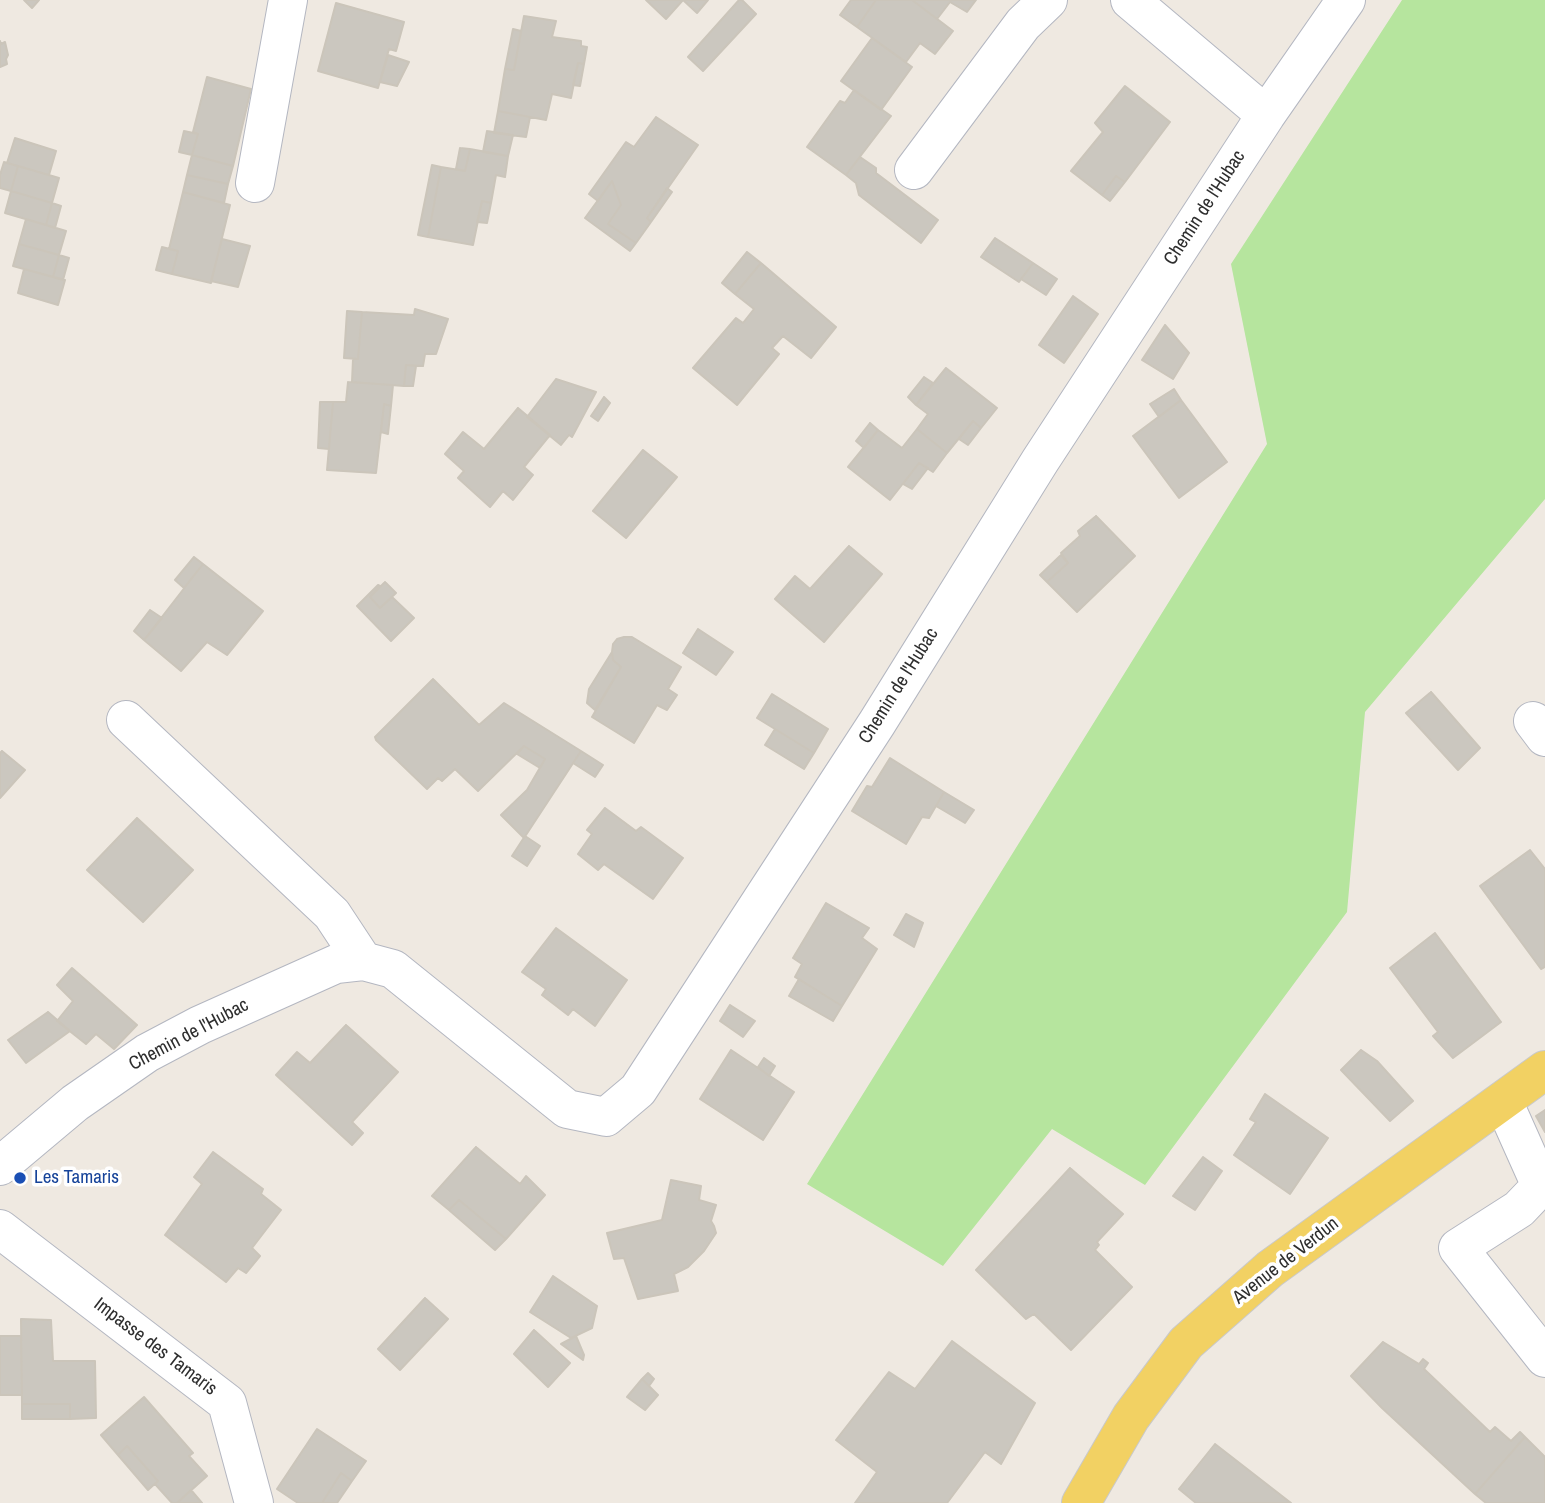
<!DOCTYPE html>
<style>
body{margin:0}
canvas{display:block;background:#efe9e1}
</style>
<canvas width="1545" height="1503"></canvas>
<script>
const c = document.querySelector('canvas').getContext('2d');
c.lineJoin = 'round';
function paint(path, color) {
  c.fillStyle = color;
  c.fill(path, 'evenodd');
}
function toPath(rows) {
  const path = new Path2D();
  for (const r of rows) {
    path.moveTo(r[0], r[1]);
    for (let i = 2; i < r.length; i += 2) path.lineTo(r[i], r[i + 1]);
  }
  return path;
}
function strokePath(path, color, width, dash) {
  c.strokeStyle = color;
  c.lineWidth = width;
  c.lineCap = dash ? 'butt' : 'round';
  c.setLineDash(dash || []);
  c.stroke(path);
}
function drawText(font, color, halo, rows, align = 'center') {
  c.font = font + ' "Archivo Narrow",sans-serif';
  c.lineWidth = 7;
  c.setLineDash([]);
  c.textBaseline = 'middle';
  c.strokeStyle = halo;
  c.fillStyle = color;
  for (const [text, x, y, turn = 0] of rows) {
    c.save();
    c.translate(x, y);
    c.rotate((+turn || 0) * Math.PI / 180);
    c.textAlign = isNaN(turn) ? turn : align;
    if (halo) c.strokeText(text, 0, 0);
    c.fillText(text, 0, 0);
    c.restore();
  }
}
paint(toPath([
 [1402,0,1545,0,1545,499,1365,712,1347,912,1145,1185,1052,1129,943,1266,807,1184,1267,444,1231,264]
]), '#b6e59e');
const building = toPath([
 [24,0,39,0,32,8,24,0],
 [646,0,708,0,697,13,683,0,666,19,646,0],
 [739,0,742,0,756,14,703,71,688,57,739,0],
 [851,0,876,0,857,27,840,15,851,0],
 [876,0,912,0,953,31,935,54,920,43,906,62,857,27,876,0],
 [912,0,976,0,967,12,950,2,937,19,912,0],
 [336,3,404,22,396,51,389,49,378,88,318,71,336,3],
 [524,16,556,21,552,37,581,41,581,46,587,47,584,64,578,63,571,98,552,94,546,120,498,111,505,69,514,70,524,16],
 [513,29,521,31,514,70,505,69,513,29],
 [872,38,912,67,881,110,841,81,872,38],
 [0,41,1,44,5,42,8,55,6,59,7,64,0,67,0,41],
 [388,55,409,62,397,86,380,82,388,55],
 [578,63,584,64,580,86,573,85,578,63],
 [207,77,251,89,233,166,192,155,198,134,193,132,207,77],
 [1125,86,1170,122,1125,182,1116,176,1102,195,1071,171,1103,132,1095,123,1125,86],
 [854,90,891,116,846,175,807,147,840,101,845,103,854,90],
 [498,111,530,117,526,137,494,133,498,111],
 [656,117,698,145,647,218,651,222,636,243,608,224,621,205,612,181,598,201,589,194,626,142,634,147,656,117],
 [184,131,198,134,192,155,179,152,184,131],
 [487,131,513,135,508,156,483,152,487,131],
 [15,138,56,151,49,175,7,163,15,138],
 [460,148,470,149,465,171,456,169,460,148],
 [470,149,508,156,505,177,496,175,491,203,482,201,473,245,428,237,441,167,465,171,470,149],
 [192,155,233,166,228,184,187,175,192,155],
 [860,157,876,168,876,173,938,220,921,243,859,195,856,183,846,175,860,157],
 [4,162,18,166,11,191,0,188,0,175,4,162],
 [432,165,441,167,428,237,418,235,432,165],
 [18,166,59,178,52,203,11,191,18,166],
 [187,175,228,184,224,203,183,192,187,175],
 [1116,176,1125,182,1110,201,1102,195,1116,176],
 [612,181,621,205,608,224,636,243,630,251,585,218,612,181],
 [667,188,672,192,651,222,647,218,667,188],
 [11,191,52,203,46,225,5,213,11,191],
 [183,192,230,205,211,283,172,274,178,251,169,249,183,192],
 [482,201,491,203,487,223,477,222,482,201],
 [52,203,61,206,55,228,46,225,52,203],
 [26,219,66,231,59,255,19,244,26,219],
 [995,238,1033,263,1019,282,981,257,995,238],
 [222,239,250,246,238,287,211,281,222,239],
 [19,244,59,255,53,277,13,266,19,244],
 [162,247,178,251,172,274,156,270,162,247],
 [747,252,761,263,735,294,722,283,747,252],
 [59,255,69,258,63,280,53,277,59,255],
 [761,263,836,327,811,358,783,336,772,348,779,354,737,405,693,368,736,318,743,323,754,309,735,294,761,263],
 [1033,263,1057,279,1046,295,1021,279,1033,263],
 [24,269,65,280,58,305,18,293,24,269],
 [1073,296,1098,314,1064,363,1039,345,1073,296],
 [415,309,448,319,436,354,425,354,423,366,406,365,404,386,352,382,353,359,358,359,362,312,414,315,415,309],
 [347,311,362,312,358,359,344,358,347,311],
 [1165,325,1189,353,1173,379,1142,360,1165,325],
 [406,365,416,366,413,386,404,386,406,365],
 [946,368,997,408,981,428,973,421,947,453,917,429,928,414,916,405,946,368],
 [924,377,933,383,916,405,908,397,924,377],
 [556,379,596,392,572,437,569,435,561,445,527,417,556,379],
 [348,382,393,385,391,406,384,404,376,473,327,470,333,402,346,402,348,382],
 [1174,389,1181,400,1159,417,1150,404,1174,389],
 [604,397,610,403,598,421,591,416,604,397],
 [1181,400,1227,462,1179,498,1133,436,1181,400],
 [320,402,333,402,329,449,318,448,320,402],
 [384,404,391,406,388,434,381,432,384,404],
 [518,408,550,435,524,467,533,475,513,500,503,491,490,507,458,478,464,471,445,454,463,432,484,449,518,408],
 [973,421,981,428,968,445,959,439,973,421],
 [870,423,878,430,864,448,856,441,870,423],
 [917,429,947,453,933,472,919,463,890,500,848,467,878,430,902,448,917,429],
 [643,450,677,477,626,538,593,511,643,450],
 [919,463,928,468,912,489,903,484,919,463],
 [1096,516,1135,556,1077,612,1047,582,1068,563,1061,553,1080,536,1078,531,1096,516],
 [849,546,882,574,824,642,775,599,795,576,810,589,849,546],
 [1061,555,1068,563,1047,582,1040,575,1061,555],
 [194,557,203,564,184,588,175,580,194,557],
 [203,564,263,611,227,655,207,642,181,671,144,640,203,564],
 [385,582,396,593,380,608,370,597,385,582],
 [378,585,380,586,370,597,380,608,392,597,414,618,391,641,357,606,378,585],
 [150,610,162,618,144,640,134,631,150,610],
 [698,629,733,652,716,675,683,653,698,629],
 [624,637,632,637,681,667,668,689,677,695,667,710,657,705,634,743,592,717,621,667,613,660,612,652,613,644,617,639,624,637],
 [612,652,613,660,621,667,595,710,587,703,589,689,612,652],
 [433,679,479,725,504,703,581,751,524,838,501,815,527,790,545,759,524,746,478,791,455,769,442,781,438,778,427,789,376,740,375,737,433,679],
 [1431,692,1480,748,1458,770,1406,713,1431,692],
 [772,694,828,729,814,753,757,718,772,694],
 [775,729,814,753,804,769,765,745,775,729],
 [524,746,545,759,540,768,517,754,524,746],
 [2,751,25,770,0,798,0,753,2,751],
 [581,751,603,765,595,777,573,763,581,751],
 [890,758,944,792,929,818,922,817,906,844,852,811,867,786,872,787,890,758],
 [944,792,974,810,965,823,936,806,944,792],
 [605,808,636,831,641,827,683,858,653,899,604,864,598,870,578,854,592,834,587,830,605,808],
 [137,818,193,870,143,922,87,870,137,818],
 [525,836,540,846,527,866,512,856,525,836],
 [1530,850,1545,869,1545,967,1541,969,1480,886,1530,850],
 [826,903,869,928,862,938,877,949,842,1006,795,977,802,964,793,958,826,903],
 [906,914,923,923,914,947,894,935,906,914],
 [556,928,627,980,595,1026,573,1009,568,1015,542,995,546,989,522,972,556,928],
 [1435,933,1501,1022,1453,1058,1433,1036,1438,1032,1390,968,1435,933],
 [72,968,137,1025,114,1049,96,1034,86,1044,57,1021,73,1001,57,985,72,968],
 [799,979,842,1006,833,1021,789,996,799,979],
 [730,1005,755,1021,743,1037,720,1021,730,1005],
 [48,1012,70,1031,26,1063,8,1040,48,1012],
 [346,1025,398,1072,352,1122,363,1133,352,1145,276,1075,297,1052,310,1063,346,1025],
 [731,1050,794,1092,763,1140,700,1099,731,1050],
 [1361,1050,1377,1061,1413,1101,1390,1121,1341,1070,1361,1050],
 [764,1058,775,1066,769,1076,758,1067,764,1058],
 [1265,1094,1328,1138,1290,1194,1234,1155,1256,1122,1250,1119,1265,1094],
 [1545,1110,1545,1132,1536,1116,1545,1110],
 [476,1147,520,1184,526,1176,545,1195,506,1239,459,1200,449,1210,432,1196,476,1147],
 [213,1152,263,1189,261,1194,281,1210,252,1248,260,1256,246,1273,238,1268,226,1282,165,1235,202,1184,194,1177,213,1152],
 [1203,1157,1222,1171,1195,1210,1173,1196,1203,1157],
 [1070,1168,1123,1214,1097,1242,1099,1245,1095,1250,1132,1287,1071,1350,1034,1314,1026,1319,976,1270,1070,1168],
 [671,1180,701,1186,699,1200,716,1205,711,1221,714,1226,716,1233,704,1251,688,1267,674,1274,678,1291,638,1299,624,1258,614,1259,607,1233,662,1220,671,1180],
 [459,1200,506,1239,495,1250,449,1210,459,1200],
 [553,1276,597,1306,592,1328,571,1338,530,1312,553,1276],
 [425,1298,448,1319,400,1370,378,1349,425,1298],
 [21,1319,51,1320,53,1361,95,1361,96,1418,70,1419,70,1404,22,1404,21,1319],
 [534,1330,570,1363,548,1387,514,1354,534,1330],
 [0,1336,21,1336,22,1395,0,1395,0,1336],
 [576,1336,584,1355,583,1360,561,1344,576,1336],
 [952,1341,1035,1403,1001,1464,985,1452,947,1503,855,1503,877,1472,836,1440,889,1372,915,1389,952,1341],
 [1383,1342,1419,1364,1423,1359,1428,1363,1424,1369,1490,1432,1495,1427,1511,1441,1520,1432,1525,1437,1475,1494,1382,1408,1351,1376,1383,1342],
 [648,1373,654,1379,649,1386,642,1379,648,1373],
 [642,1379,658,1395,645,1410,627,1397,642,1379],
 [144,1397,193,1453,189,1456,207,1476,177,1503,172,1503,155,1484,158,1481,127,1446,118,1455,101,1435,144,1397],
 [22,1404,70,1404,70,1419,22,1419,22,1404],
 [317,1429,366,1461,352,1481,341,1473,322,1503,298,1503,277,1489,317,1429],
 [1525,1437,1545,1457,1545,1503,1486,1503,1475,1494,1525,1437],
 [1215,1444,1291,1503,1196,1503,1179,1489,1215,1444],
 [127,1446,158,1481,148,1490,118,1455,127,1446],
 [341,1473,352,1481,337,1503,322,1503,341,1473],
 [191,1490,202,1503,177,1503,191,1490]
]);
paint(building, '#cbc7bf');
strokePath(building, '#cbc5ba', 2);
const minor = toPath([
 [1130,0,1266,115],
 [914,170,1023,24,1048,0],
 [255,183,288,0],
 [126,720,332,914,363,961],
 [1533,721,1545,737],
 [1503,1101,1541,1186,1519,1209,1458,1248,1545,1358],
 [0,1166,75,1103,147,1053,200,1025,336,964,363,961,393,969,567,1109,606,1117,638,1090,877,723,1040,461,1266,115,1346,0],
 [0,1229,227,1403,254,1503]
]);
const major = toPath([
 [1081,1503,1131,1417,1186,1343,1270,1269,1545,1070]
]);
strokePath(minor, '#b4b7c1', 40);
strokePath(major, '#c9c9c9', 40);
strokePath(minor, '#fff', 38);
strokePath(major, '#f2d163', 38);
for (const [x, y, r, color] of [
 [20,1178,7,"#1a4fb4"]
]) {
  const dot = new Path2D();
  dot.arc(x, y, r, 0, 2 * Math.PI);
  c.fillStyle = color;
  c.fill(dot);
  strokePath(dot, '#fff', 2.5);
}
drawText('19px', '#2e2e2e', '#fff', [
 ["Chemin de l'Hubac",1205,208,-57],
 ["Chemin de l'Hubac",899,686,-58],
 ["Chemin de l'Hubac",189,1035,-28],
 ["Avenue de Verdun",1286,1261,-38],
 ["Impasse des Tamaris",155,1347,37]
]);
drawText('19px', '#164399', '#fff', [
 ["Les Tamaris",34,1178]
], 'left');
</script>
